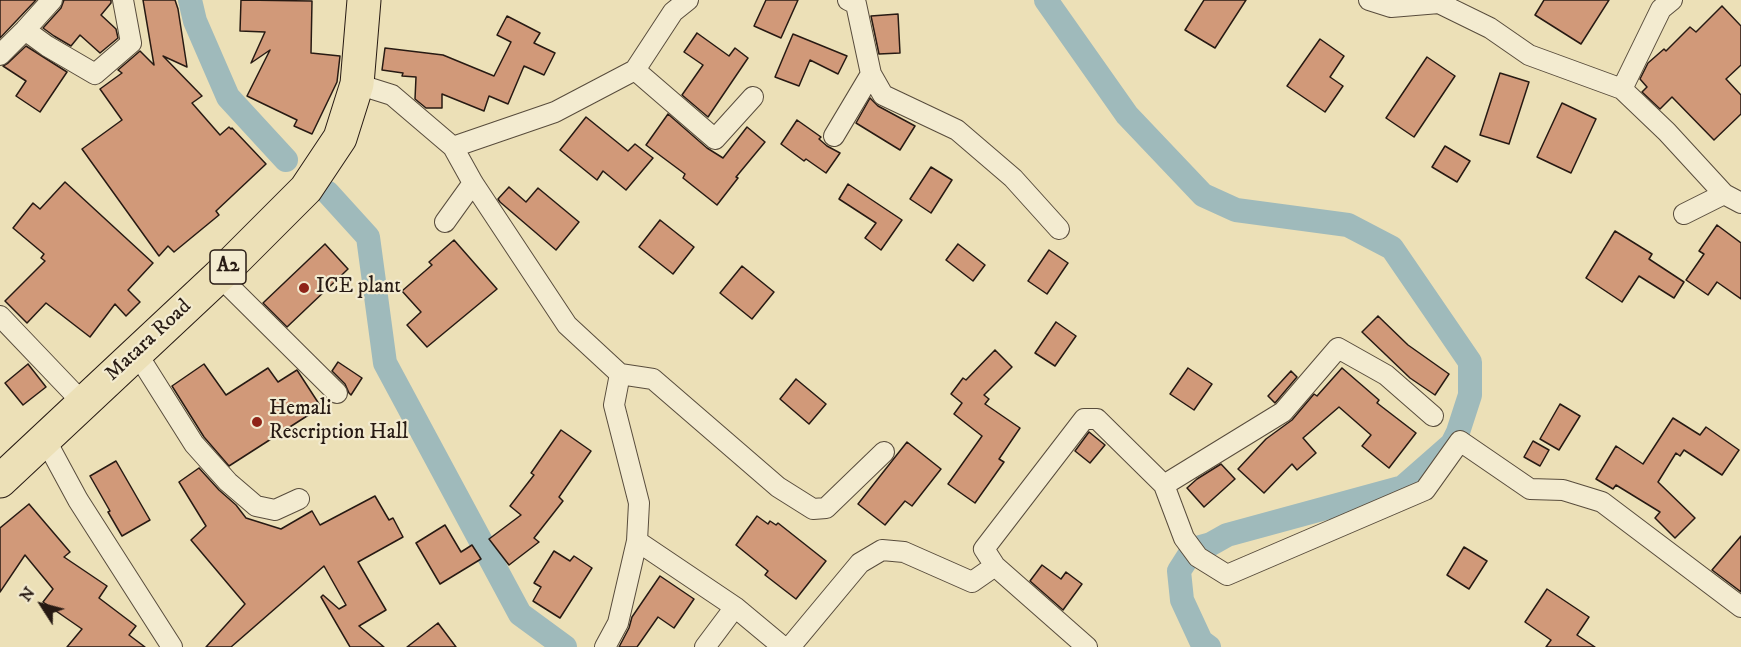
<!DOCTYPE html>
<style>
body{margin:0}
#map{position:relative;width:1741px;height:647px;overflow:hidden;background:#ece0b7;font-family:"IM FELL DW Pica",serif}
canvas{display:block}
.north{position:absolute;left:12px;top:575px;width:60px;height:60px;-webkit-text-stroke:4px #f3ebd0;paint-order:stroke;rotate:306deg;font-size:16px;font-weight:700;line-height:24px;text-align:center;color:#271a13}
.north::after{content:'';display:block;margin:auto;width:21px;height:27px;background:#271a13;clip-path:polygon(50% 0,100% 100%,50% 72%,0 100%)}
</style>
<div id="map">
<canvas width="1741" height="647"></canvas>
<div class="north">N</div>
</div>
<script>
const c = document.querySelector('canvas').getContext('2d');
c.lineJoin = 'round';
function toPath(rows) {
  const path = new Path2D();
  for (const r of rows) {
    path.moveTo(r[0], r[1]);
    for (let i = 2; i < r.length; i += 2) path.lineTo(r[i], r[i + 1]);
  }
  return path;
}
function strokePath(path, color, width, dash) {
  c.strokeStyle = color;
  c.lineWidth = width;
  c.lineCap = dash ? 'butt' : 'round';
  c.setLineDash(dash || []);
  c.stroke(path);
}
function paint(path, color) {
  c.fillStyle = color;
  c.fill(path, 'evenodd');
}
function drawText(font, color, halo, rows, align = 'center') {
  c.font = font + ' "IM FELL DW Pica",serif';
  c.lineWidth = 4.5;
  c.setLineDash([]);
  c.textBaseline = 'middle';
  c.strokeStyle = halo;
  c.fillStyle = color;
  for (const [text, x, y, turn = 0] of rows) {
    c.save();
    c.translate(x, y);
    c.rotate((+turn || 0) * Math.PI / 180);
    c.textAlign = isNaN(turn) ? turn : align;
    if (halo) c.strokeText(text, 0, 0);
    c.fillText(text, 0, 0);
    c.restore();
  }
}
strokePath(toPath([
 [190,0,195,21,228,97,286,160],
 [1046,0,1127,115,1203,195,1236,210,1348,225,1392,248,1470,362,1470,395,1458,432,1452,444,1403,487,1227,535,1211,544,1193,549,1179,571,1182,600,1201,641,1209,647],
 [328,193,368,237,385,363,520,614,565,647]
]), '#9fbabb', 24);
const building = toPath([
 [0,0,36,0,0,38,0,0],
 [64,0,111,0,111,3,101,15,116,29,118,38,100,53,80,35,71,46,54,36,43,28,61,8,64,0],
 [143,0,175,0,178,9,187,67,163,56,202,96,192,103,220,135,229,127,231,129,232,128,266,164,216,211,219,215,174,252,168,246,159,256,82,149,122,120,100,89,122,73,118,70,140,51,154,65,143,0],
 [241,0,312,1,311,53,340,56,337,82,312,134,294,126,297,120,247,96,270,50,251,63,265,32,240,31,241,0],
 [766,0,798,0,781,38,754,26,766,0],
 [1204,0,1246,0,1215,48,1185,30,1204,0],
 [1544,0,1609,0,1581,44,1535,15,1544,0],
 [1722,6,1741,26,1741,65,1726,79,1741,95,1741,114,1714,140,1672,97,1660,109,1642,92,1647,87,1640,79,1648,63,1664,49,1666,51,1690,27,1696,32,1722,6],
 [898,14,900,53,879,54,871,16,898,14],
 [507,16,540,33,534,43,555,53,544,75,524,66,508,104,489,96,484,111,442,94,442,108,426,108,415,99,416,77,402,76,403,73,382,70,385,48,443,55,494,76,511,42,497,35,507,16],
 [697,33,729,56,735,48,748,58,708,117,682,95,703,65,684,52,697,33],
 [793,34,847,56,838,74,810,60,799,86,775,77,793,34],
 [1320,39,1344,56,1330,77,1343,86,1325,112,1287,86,1320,39],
 [26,46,67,72,40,112,16,96,26,81,3,66,8,63,26,46],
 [1427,57,1455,76,1414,137,1386,118,1427,57],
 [1500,73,1529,82,1509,144,1480,135,1500,73],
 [870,98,878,106,915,126,900,150,856,123,870,98],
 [1562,103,1596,119,1571,173,1537,157,1562,103],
 [668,114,707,148,723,158,747,127,765,142,736,177,738,178,717,205,683,178,685,174,646,145,668,114],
 [586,117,628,151,635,144,653,158,626,190,603,171,597,180,560,150,586,117],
 [797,120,821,137,819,139,827,146,840,153,826,173,806,159,804,161,781,144,797,120],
 [1445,146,1470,161,1457,182,1432,167,1445,146],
 [931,167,952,180,931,213,910,199,931,167],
 [65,182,153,263,128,290,140,302,126,316,115,304,90,337,46,303,27,323,5,301,45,261,41,258,44,254,13,228,33,203,40,209,65,182],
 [848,184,902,220,881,250,865,238,876,223,839,199,848,184],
 [509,187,526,202,538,188,579,222,556,250,500,202,498,199,509,187],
 [660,220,694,247,673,274,639,247,660,220],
 [1717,225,1741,243,1741,299,1717,282,1708,295,1686,280,1704,254,1699,251,1717,225],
 [1615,231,1652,254,1649,259,1684,282,1674,298,1639,276,1622,302,1586,278,1615,231],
 [454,240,497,289,427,347,407,325,421,312,402,291,432,265,429,262,454,240],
 [325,244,348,269,287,327,263,303,325,244],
 [958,244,985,265,973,281,946,260,958,244],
 [1049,250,1068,263,1047,294,1028,281,1049,250],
 [742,266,774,292,752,319,720,293,742,266],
 [1378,316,1408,345,1449,374,1435,395,1410,378,1362,332,1378,316],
 [1056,322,1076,336,1055,366,1035,353,1056,322],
 [995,350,1012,367,984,395,989,399,985,404,1020,428,999,459,1004,462,975,503,948,484,982,436,954,414,962,403,951,394,963,378,966,380,995,350],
 [338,362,362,378,351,395,349,393,345,384,332,371,338,362],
 [28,364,46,387,23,405,5,383,28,364],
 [204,364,226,395,268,368,278,382,297,370,321,407,229,466,204,437,172,386,204,364],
 [1188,368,1212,384,1194,410,1170,394,1188,368],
 [1342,368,1379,400,1377,403,1416,433,1389,468,1362,446,1371,435,1339,407,1303,438,1316,453,1297,470,1292,464,1264,493,1238,469,1266,439,1292,420,1314,394,1317,396,1342,368],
 [1291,371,1297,377,1275,403,1268,396,1291,371],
 [796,379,826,404,809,424,780,399,796,379],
 [1560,404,1580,416,1559,450,1540,439,1560,404],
 [1673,418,1700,435,1706,427,1739,450,1722,475,1684,450,1680,456,1676,453,1658,482,1695,518,1675,538,1655,518,1660,512,1616,485,1613,489,1596,479,1616,446,1643,464,1673,418],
 [561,430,591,451,559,497,563,501,534,538,539,542,509,565,489,539,521,515,510,506,534,475,531,473,561,430],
 [1089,432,1105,445,1090,463,1075,451,1089,432],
 [1533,441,1549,450,1540,466,1524,457,1533,441],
 [907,442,941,469,912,506,905,501,885,525,858,504,907,442],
 [116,461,150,520,122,536,108,512,110,511,90,476,116,461],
 [1221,464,1235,479,1204,507,1187,488,1197,479,1221,464],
 [199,468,219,490,236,505,246,518,281,529,312,511,320,525,375,496,389,520,393,518,403,537,358,562,386,610,359,626,384,647,350,647,321,597,323,595,339,609,346,605,324,566,231,647,206,647,245,604,191,540,206,526,179,482,199,468],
 [29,504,70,552,64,557,107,586,99,598,136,626,129,635,145,647,67,647,82,629,43,602,53,589,25,555,0,592,0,528,29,504],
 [757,516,768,524,770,521,776,525,778,523,826,561,796,599,765,575,768,571,736,545,757,516],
 [445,525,461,552,472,545,481,559,440,584,416,543,445,525],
 [1741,536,1741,592,1712,570,1741,536],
 [1464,547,1487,561,1469,589,1447,575,1464,547],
 [554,551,570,561,574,556,592,568,560,618,533,601,541,587,534,583,554,551],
 [1042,565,1061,579,1066,572,1082,584,1063,610,1030,581,1042,565],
 [660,576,694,599,674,628,658,617,637,647,619,647,629,628,632,617,660,576],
 [1547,589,1589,617,1577,635,1595,647,1546,647,1551,640,1525,622,1547,589],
 [438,623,456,647,407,647,438,623]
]);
paint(building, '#d19979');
strokePath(building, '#271a13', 1.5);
const street = toPath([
 [848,0,856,4,871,74,883,95,957,130,1013,178,1059,229],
 [1369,0,1391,7,1439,3,1490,28,1529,55,1622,89,1667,132,1724,194,1741,203],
 [25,30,47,46,95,74,131,43,123,0],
 [0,55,25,30,52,0],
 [635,70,715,139,753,97],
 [357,84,392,95,453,147,555,112,635,70,673,12,688,0],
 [1622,89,1661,9,1672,0],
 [834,136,871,74],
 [453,147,473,183,567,325,620,374,614,405,639,503,637,541,618,623,605,647],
 [1684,214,1724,194],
 [445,222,473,183],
 [219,276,337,393],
 [0,316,83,403],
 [136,352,194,444,228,482,256,506,275,510,299,499],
 [620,374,653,379,778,487,813,509,826,508,884,452],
 [45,439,78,500,172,647],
 [1164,485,1283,412,1338,348,1386,375,1433,416],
 [637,541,735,607,783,647],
 [995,566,984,549,1084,419,1097,419,1164,485,1184,538,1198,557,1227,575,1425,490,1460,441,1530,489,1563,490,1602,502,1741,607],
 [705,647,735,607],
 [790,647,860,563,882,550,904,552,972,582,995,566,1087,647]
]);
const highway = toPath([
 [0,481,219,276,306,189,340,138,357,84,364,0]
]);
strokePath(street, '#584c3c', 22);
strokePath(highway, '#271a13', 35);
strokePath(street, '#f3ebd0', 20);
strokePath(highway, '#ece0b7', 33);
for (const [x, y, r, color] of [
 [304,288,6,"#8f2418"],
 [257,422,6,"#8f2418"]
]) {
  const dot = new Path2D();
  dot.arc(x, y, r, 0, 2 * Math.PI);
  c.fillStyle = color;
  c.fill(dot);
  strokePath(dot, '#f3ebd0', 2);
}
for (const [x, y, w] of [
 [228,267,36]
]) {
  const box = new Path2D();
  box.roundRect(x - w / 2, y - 17, w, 34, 4.5);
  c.fillStyle = '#f3ebd0';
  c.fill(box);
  strokePath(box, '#271a13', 1.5);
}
drawText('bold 20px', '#271a13', null, [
 ["A2",228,267]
]);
drawText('21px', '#271a13', '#f3ebd0', [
 ["ICE plant",316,288],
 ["Hemali",269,410],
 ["Rescription Hall",269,434]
], 'left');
drawText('21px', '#271a13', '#f3ebd0', [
 ["Matara Road",149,341,-43]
]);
</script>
